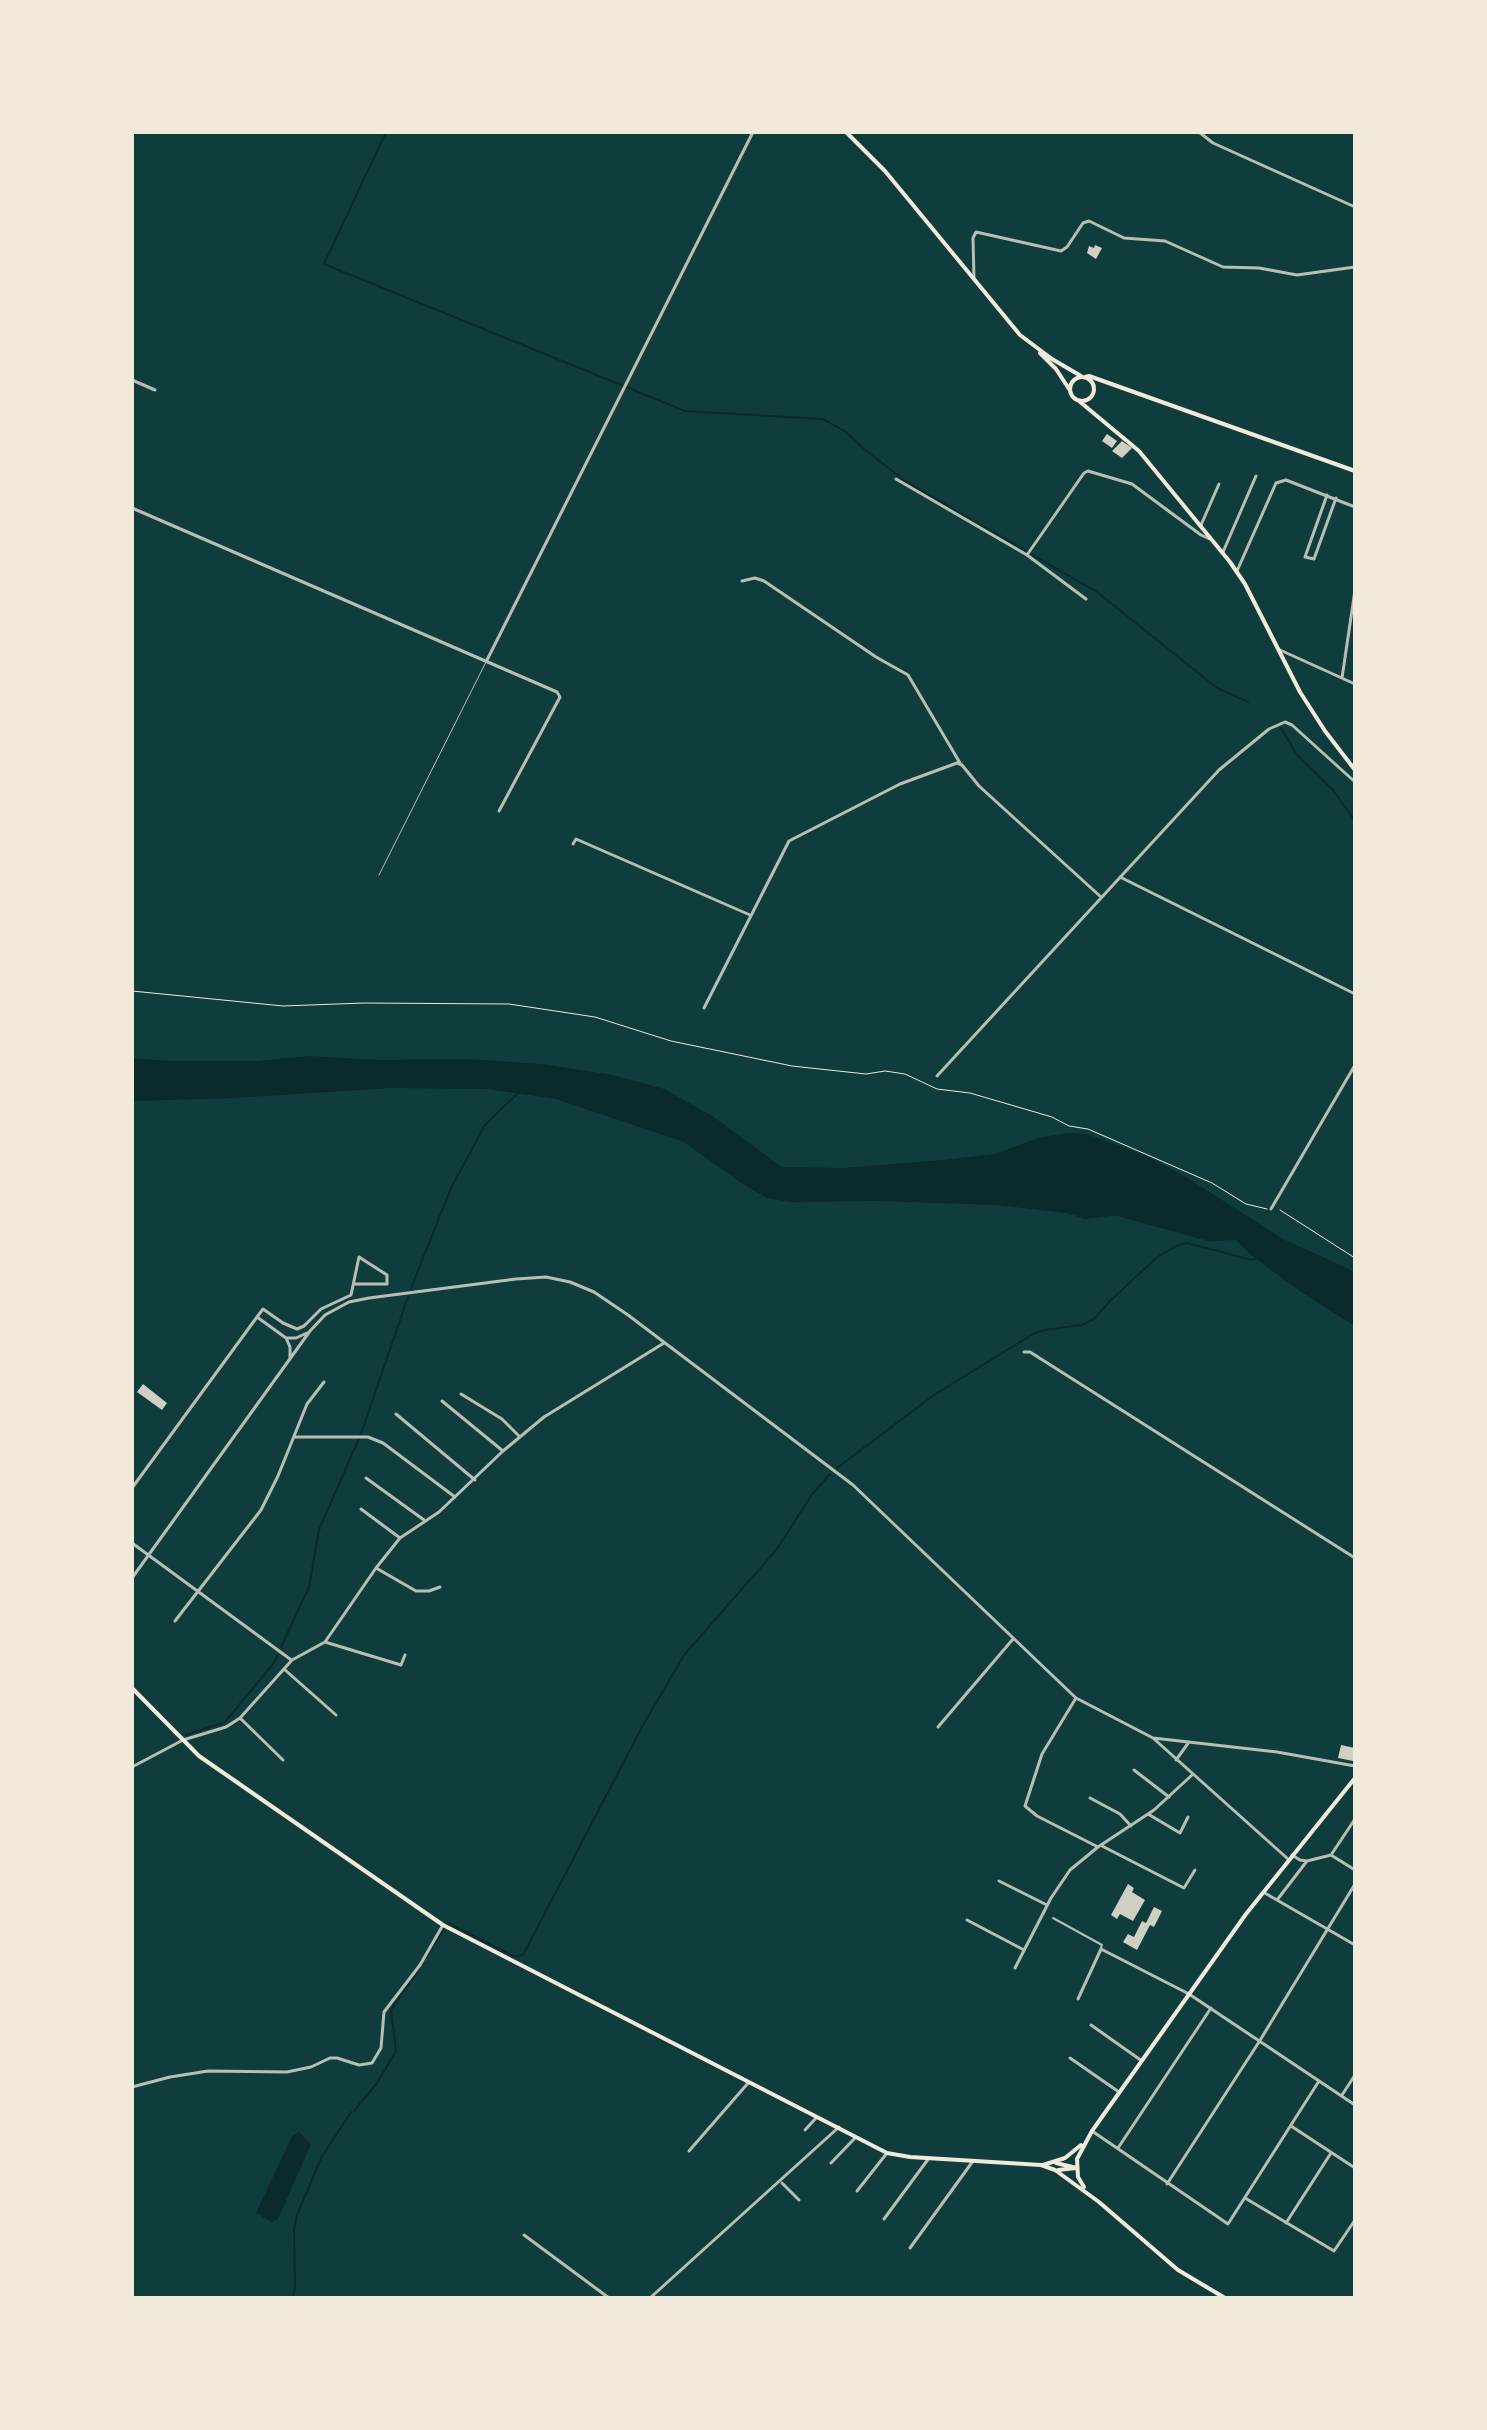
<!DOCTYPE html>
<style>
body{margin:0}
#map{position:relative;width:1487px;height:2430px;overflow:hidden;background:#0f3d3e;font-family:Overpass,sans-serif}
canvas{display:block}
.frame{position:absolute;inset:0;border:134px solid #f1e9da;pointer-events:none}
</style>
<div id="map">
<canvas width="1487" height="2430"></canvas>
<div class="frame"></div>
</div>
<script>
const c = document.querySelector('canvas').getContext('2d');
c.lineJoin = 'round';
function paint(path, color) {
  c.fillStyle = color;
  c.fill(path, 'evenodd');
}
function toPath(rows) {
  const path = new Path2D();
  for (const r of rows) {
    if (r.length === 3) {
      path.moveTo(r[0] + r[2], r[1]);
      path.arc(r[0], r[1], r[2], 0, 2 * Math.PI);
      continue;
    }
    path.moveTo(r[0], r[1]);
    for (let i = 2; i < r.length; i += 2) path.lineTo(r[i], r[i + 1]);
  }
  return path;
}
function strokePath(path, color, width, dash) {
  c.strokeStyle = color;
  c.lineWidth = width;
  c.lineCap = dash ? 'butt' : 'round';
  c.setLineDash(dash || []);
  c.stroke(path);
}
paint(toPath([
 [309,1056,379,1060,466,1059,541,1064,613,1075,664,1089,711,1115,782,1167,844,1168,943,1160,995,1154,1038,1138,1068,1133,1087,1134,1149,1157,1189,1179,1283,1239,1349,1269,1355,1273,1355,1326,1301,1292,1251,1255,1229,1234,1210,1237,1134,1213,1085,1219,1067,1213,996,1205,879,1201,790,1202,767,1198,744,1185,684,1142,556,1099,487,1089,390,1088,234,1098,132,1101,132,1058,169,1061,258,1061],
 [299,2132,311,2144,278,2219,272,2222,256,2213,292,2136]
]), '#0a2a2b');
strokePath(toPath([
 [386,132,324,264,685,411,823,419,846,432,863,448,905,481,1097,592,1217,688,1248,702],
 [1281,728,1297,755,1333,790,1355,821],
 [411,1288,451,1188,485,1125,519,1092],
 [837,1468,934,1395,1033,1334,1044,1330,1082,1325,1094,1319,1110,1301,1156,1258,1176,1246,1187,1243,1252,1260,1255,1259],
 [281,1647,309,1587,319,1530,362,1431,408,1297],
 [186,1735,225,1722,274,1663,278,1655],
 [448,1923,515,1957,523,1955,642,1727,684,1655,777,1549,811,1496,830,1474],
 [423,1962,444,1929],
 [354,2111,377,2083,396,2051,391,2010,420,1968],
 [293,2298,295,2287,294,2229,297,2215,321,2158,351,2112]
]), '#0a2a2b', 2);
strokePath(toPath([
 [1116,1211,1210,1237,1241,1235]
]), '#0a2a2b', 9);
paint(toPath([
 [1095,245,1102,248,1096,259,1087,253,1089,246,1094,248],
 [1107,434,1117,441,1112,448,1102,441],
 [1122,441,1132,448,1122,458,1112,451],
 [143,1384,167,1403,162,1410,137,1392],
 [1341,1745,1355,1748,1353,1761,1338,1758],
 [1128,1884,1134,1888,1132,1892,1145,1900,1133,1921,1120,1914,1117,1919,1111,1915],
 [1154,1907,1162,1911,1154,1927,1150,1925,1137,1950,1123,1942,1128,1934,1134,1937,1142,1921,1146,1923]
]), '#cfcfc3');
strokePath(toPath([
 [132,991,283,1006,364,1003,509,1004,595,1017,671,1041,792,1066,866,1074,885,1071,905,1074,937,1089,970,1093,1052,1117,1069,1126,1088,1129,1212,1183,1246,1204,1267,1209],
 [1280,1210,1355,1258]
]), '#f1e9da', 1);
strokePath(toPath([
 [379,875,486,662]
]), '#b8beb3', 1);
strokePath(toPath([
 [1053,1918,1102,1945,1101,1948]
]), '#b8beb3', 2);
strokePath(toPath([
 [1199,132,1213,143,1355,207],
 [974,279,973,238,976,232,1061,251,1067,247,1083,223,1089,221,1124,238,1165,241,1223,267,1259,268,1297,275,1355,267],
 [132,380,155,390],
 [896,479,1027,555,1086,599],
 [1327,495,1305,557,1314,559,1336,498],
 [132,508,557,692,560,697,499,811],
 [1201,525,1219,484],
 [1223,552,1256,476],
 [1027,555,1084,473,1088,471,1132,484,1201,535,1212,540],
 [1237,571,1276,483,1286,480,1355,507],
 [742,581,755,578,764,581,876,657,908,675,960,763],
 [1280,650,1355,684],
 [487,660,753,132],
 [1342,678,1355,590],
 [573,844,576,839,750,915],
 [1120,877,1355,994],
 [704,1008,789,841,900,784,957,763,962,765,979,786,1101,897],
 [937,1076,1219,770,1269,729,1285,722,1292,725,1355,782],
 [1271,1209,1355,1065],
 [257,1317,263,1309,283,1323,297,1329,304,1326,321,1309,351,1295,359,1257,387,1275,387,1284,355,1284],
 [287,1338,296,1338,307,1333],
 [1024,1352,1030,1352,1355,1558],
 [461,1394,502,1419,520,1437],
 [442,1401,503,1451],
 [396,1414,475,1480],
 [295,1437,368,1437,383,1443,455,1497],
 [366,1478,424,1520],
 [132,1488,257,1317,286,1338,290,1347,290,1358],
 [361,1509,400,1538],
 [132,1543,290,1659],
 [376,1568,416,1591,429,1591,440,1587],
 [132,1578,310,1331,325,1315,349,1302,369,1298,516,1279,546,1277,570,1282,594,1292,628,1315,853,1485,1076,1698,1153,1738,1277,1752,1355,1766],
 [175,1621,261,1510,278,1476,307,1404,324,1382],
 [325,1642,401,1665,405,1655],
 [284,1669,336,1715],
 [1076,1698,1042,1754,1025,1806,1037,1816,1098,1847],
 [240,1718,283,1760],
 [938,1727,1013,1639],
 [1153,1738,1288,1859],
 [1176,1760,1189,1742],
 [132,1767,183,1740,226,1727,240,1718,292,1660,325,1642,376,1568,400,1538,439,1512,503,1451,544,1417,664,1343],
 [1134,1770,1169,1797],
 [1090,1798,1120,1814,1131,1826],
 [1148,1814,1180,1833,1188,1817],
 [1102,1846,1184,1888,1195,1870],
 [1292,1855,1300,1860,1307,1861],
 [1331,1855,1355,1870],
 [999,1881,1047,1905],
 [1263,1892,1355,1945],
 [1277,1900,1307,1861,1331,1855,1355,1819],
 [967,1920,1024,1950],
 [1015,1968,1051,1898,1070,1870,1098,1847,1154,1810,1192,1775],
 [1078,1999,1101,1949,1189,1994,1355,2105],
 [1091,2025,1142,2061],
 [1070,2058,1119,2092],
 [132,2087,170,2077,208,2071,287,2072,311,2067,330,2058,337,2058,359,2065,372,2063,381,2048,384,2012,420,1965,443,1925],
 [1342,2095,1355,2075],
 [1291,2126,1355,2168],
 [805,2130,816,2118],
 [1092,2131,1228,2224,1319,2081],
 [1118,2148,1211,2008],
 [689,2151,749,2082],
 [831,2163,856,2137],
 [782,2183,799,2200],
 [1167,2184,1259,2042,1355,1884],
 [857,2191,887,2153],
 [1245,2198,1334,2251,1355,2220],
 [884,2219,929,2158],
 [1286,2223,1331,2153],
 [524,2235,609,2298],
 [910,2248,973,2161],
 [650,2298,839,2127]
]), '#b8beb3', 3);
strokePath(toPath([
 [846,132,885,171,1020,335,1052,359,1081,376],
 [1040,353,1056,369,1069,389],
 [1082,389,12],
 [1085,377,1089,376,1355,471],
 [1079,401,1139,451,1230,562,1245,584,1300,692,1325,731,1355,770]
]), '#f1e9da', 4);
strokePath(toPath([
 [132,1688,199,1756,443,1925,887,2153,910,2157,1041,2165,1055,2170,1099,2202,1178,2270,1225,2298],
 [1056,2163,1077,2168],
 [1043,2165,1065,2158,1081,2145],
 [1058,2170,1076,2168],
 [1084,2187,1078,2177,1077,2159,1092,2131,1246,1914,1355,1778]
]), '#f1e9da', 4);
</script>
